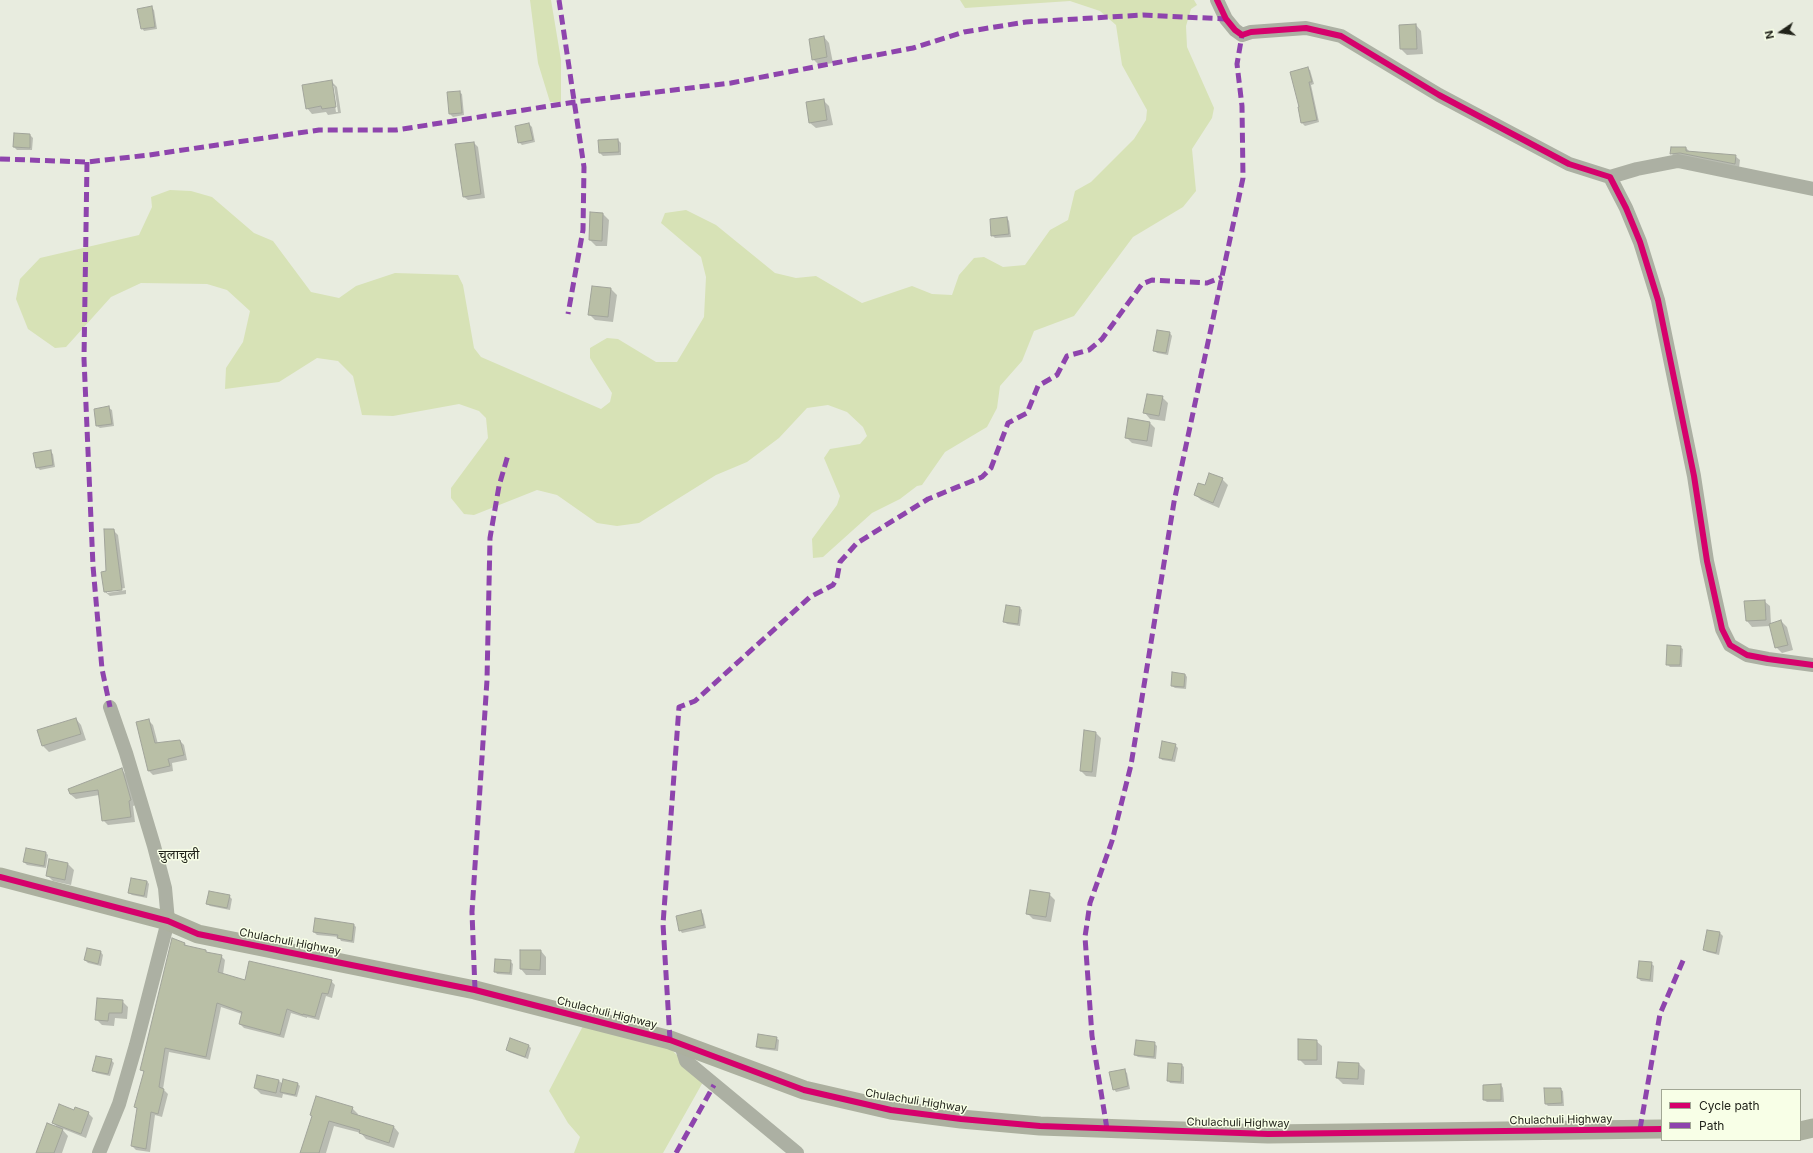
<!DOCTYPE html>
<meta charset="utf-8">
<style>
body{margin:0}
#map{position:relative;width:1813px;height:1153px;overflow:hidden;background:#e8ecdf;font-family:Inter,sans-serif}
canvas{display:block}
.legend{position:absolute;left:1661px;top:1089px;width:140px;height:52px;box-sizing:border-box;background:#f8ffe7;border:1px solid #a2a795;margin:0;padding:5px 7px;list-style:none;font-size:12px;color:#21231a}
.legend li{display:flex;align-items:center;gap:8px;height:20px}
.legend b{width:20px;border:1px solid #a2a795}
.north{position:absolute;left:1761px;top:12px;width:40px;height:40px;-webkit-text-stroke:3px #f8ffe7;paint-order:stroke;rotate:257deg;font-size:11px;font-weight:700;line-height:16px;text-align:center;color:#21231a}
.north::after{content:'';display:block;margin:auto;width:14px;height:18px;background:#21231a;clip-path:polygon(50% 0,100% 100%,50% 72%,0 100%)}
</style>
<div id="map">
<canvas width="1813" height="1153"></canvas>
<ul class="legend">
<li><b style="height:5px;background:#d6006c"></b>Cycle path</li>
<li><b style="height:5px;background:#8e44ad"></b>Path</li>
</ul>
<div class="north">N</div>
</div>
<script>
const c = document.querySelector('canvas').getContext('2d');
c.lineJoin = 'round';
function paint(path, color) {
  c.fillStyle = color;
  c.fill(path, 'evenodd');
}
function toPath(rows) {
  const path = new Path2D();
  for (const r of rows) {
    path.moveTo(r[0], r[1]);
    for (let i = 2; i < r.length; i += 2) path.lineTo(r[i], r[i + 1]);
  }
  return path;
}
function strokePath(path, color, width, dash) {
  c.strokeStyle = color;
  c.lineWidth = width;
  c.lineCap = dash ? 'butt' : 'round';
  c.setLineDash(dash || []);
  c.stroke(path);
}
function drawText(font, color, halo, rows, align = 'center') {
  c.font = font + ' Inter,"Noto Sans Devanagari",sans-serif';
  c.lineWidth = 3;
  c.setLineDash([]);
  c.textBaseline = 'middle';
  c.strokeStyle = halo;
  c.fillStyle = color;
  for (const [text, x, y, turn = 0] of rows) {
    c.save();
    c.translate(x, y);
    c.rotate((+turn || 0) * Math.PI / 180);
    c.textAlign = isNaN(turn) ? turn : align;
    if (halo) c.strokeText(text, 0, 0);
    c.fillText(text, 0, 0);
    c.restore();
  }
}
paint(toPath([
 [530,0,551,0,561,60,561,102,550,102,538,63],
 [960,0,1194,0,1197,5,1191,9,1186,26,1187,47,1214,108,1212,118,1192,149,1196,191,1183,207,1133,237,1074,316,1034,331,1022,361,1000,386,997,408,987,427,945,452,922,485,917,486,900,499,872,513,823,557,813,558,812,539,837,505,840,496,824,458,830,449,860,444,867,436,863,427,847,412,828,405,807,408,779,438,747,462,716,475,639,523,617,526,597,523,557,495,537,490,474,515,464,514,451,498,451,488,488,438,486,418,479,411,459,404,393,416,362,415,353,376,338,361,317,358,279,382,225,389,226,368,243,342,250,311,227,290,207,284,141,283,111,297,66,347,55,348,28,329,16,299,20,279,40,258,139,235,152,207,151,197,170,190,191,191,212,197,254,233,273,241,311,292,339,298,356,286,395,273,458,275,463,285,474,348,481,357,601,409,610,402,612,393,590,358,590,348,607,338,618,339,656,362,677,362,704,317,706,277,701,257,661,223,665,213,686,210,716,225,775,273,796,278,816,276,862,303,912,286,932,294,952,295,959,275,974,258,984,257,1003,267,1025,265,1050,230,1068,220,1075,191,1091,182,1134,139,1146,120,1147,110,1122,65,1116,25,1100,11,1070,1,965,8],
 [583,1026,669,1047,703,1082,663,1153,574,1153,580,1137,568,1123,549,1091]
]), '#d7e2b6');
paint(toPath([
 [151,7,154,10,157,29,144,31,142,28],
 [1416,25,1421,31,1423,54,1407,55,1401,49],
 [824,37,829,43,833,63,819,65,813,59],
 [1307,68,1310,70,1314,84,1311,85,1319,122,1305,126,1302,123,1299,108],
 [331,81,337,87,341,113,328,115,326,112,312,114,307,108],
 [332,86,334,86,338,112,336,112],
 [459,92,462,94,464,115,453,117,450,114,448,93],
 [823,100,829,106,833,125,816,128,810,123],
 [529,124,532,127,535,142,522,145,519,142],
 [30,135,33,138,32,150,17,150,14,147],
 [618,140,621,143,621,155,603,156,600,153,599,141],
 [474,143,478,147,485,198,468,200,464,197],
 [1686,148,1690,152,1735,156,1740,160,1739,168,1676,158,1671,153],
 [603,214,609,220,607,246,596,246,590,240],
 [1007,218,1009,221,1011,237,995,238,992,235],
 [593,287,611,289,617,295,613,322,595,320,589,314],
 [1170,333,1172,336,1168,355,1157,353,1154,350],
 [1162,397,1168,403,1165,421,1150,419,1145,413],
 [109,408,112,410,114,426,100,428,97,426],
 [1149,422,1155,428,1152,447,1132,443,1126,437],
 [50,451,53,454,55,467,40,470,37,467],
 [1222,479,1228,485,1219,508,1201,500,1195,494,1205,486],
 [113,530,118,535,125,588,107,591,107,593,126,590,126,594,110,596,105,592],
 [1764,601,1770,606,1771,624,1781,621,1787,627,1793,650,1782,653,1776,647,1770,626,1752,627,1747,621,1746,602],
 [1020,608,1022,610,1020,626,1007,624,1004,621],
 [1680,647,1683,649,1682,667,1670,667,1667,664],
 [1185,674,1187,677,1186,689,1175,688,1172,686],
 [76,719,81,725,86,740,49,752,43,746,38,731],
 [148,720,153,725,158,744,180,741,184,745,187,760,172,763,173,771,153,775,149,771,137,723],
 [1096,733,1101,738,1096,777,1086,776,1081,771],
 [1175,745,1178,748,1175,762,1162,760,1160,757],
 [122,770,126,775,136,805,133,806,135,822,108,825,103,820,99,795,76,799,70,794],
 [46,853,48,855,46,868,27,865,24,862],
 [50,861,68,864,74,870,71,885,53,881,47,875],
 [147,881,149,884,147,898,132,895,129,893],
 [1049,894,1055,900,1051,922,1033,919,1027,913],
 [229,896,232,899,230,910,210,906,207,904],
 [701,911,703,914,706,928,682,933,680,930],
 [354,925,356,927,354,943,341,941,339,937,317,935,314,932],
 [1708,931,1720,933,1723,936,1719,955,1707,952,1704,950],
 [184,943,188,947,221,956,225,960,223,974,245,981,331,981,335,985,332,998,326,996,319,1020,307,1017,307,1018,291,1013,284,1038,244,1028,240,1024,242,1014,221,1007,210,1060,169,1052,163,1089,168,1094,162,1117,155,1115,150,1152,136,1150,132,1146,138,1109,135,1107,145,1073,142,1070],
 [541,951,546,957,546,975,526,975,521,969],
 [101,952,103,955,101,966,88,963,85,960],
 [510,961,513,964,512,975,497,974,495,971],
 [1651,963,1654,966,1653,982,1641,981,1638,978],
 [122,1001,128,1007,127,1019,115,1018,114,1026,102,1025,97,1020],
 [776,1038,779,1040,778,1051,760,1049,757,1047],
 [511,1039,529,1046,531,1048,528,1059,509,1052,507,1050],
 [1316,1041,1322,1046,1322,1065,1305,1065,1299,1059],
 [1154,1043,1157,1046,1156,1059,1138,1057,1135,1055],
 [111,1060,114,1063,110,1076,96,1073,94,1070],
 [1359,1064,1365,1070,1364,1085,1343,1084,1337,1078],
 [1182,1065,1184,1067,1184,1084,1170,1083,1168,1080],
 [1124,1070,1127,1073,1130,1089,1116,1092,1114,1089],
 [279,1081,283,1084,297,1083,300,1086,297,1097,283,1094,282,1098,261,1094,255,1088],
 [1501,1085,1503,1088,1504,1102,1487,1102,1484,1100],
 [1560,1089,1563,1091,1564,1106,1548,1106,1546,1104],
 [352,1108,358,1114,357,1116,394,1127,399,1133,394,1148,366,1139,361,1133,334,1126,326,1153,301,1153,313,1116],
 [75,1111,88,1113,93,1118,86,1138,61,1128,68,1136,62,1153,37,1153,60,1129,53,1123]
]), '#0003');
const building = toPath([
 [152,6,155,27,141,29,137,9,152,6],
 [1416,24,1417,49,1400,49,1399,25,1416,24],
 [824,36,827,57,812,60,809,39,824,36],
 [1308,67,1312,82,1309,82,1317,120,1301,123,1298,107,1299,107,1290,72,1308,67],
 [332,80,336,107,322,109,321,106,306,109,302,85,332,80],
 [460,91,462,113,449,114,447,92,460,91],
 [824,99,827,120,809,123,806,102,824,99],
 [529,123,533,140,518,143,515,126,529,123],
 [14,133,30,134,30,148,13,147,14,133],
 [618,139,619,152,599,153,598,140,618,139],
 [474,142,481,194,463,197,455,144,474,142],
 [1671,147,1686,147,1686,151,1736,155,1735,164,1680,153,1670,154,1671,147],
 [590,212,603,213,602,241,589,240,590,212],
 [1007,217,1009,234,991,236,990,219,1007,217],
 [592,286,611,288,608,317,588,315,592,286],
 [1157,330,1170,332,1166,353,1153,351,1157,330],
 [1147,394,1163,396,1159,416,1143,413,1147,394],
 [109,406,112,424,96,426,94,409,109,406],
 [1128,418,1150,422,1147,441,1125,438,1128,418],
 [51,450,53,465,36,468,33,453,51,450],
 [1209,473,1223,478,1213,503,1194,495,1198,483,1205,485,1209,473],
 [104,529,114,529,122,590,104,592,101,572,106,571,104,529],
 [1765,600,1766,620,1746,621,1744,601,1765,600],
 [1006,605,1020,607,1018,624,1003,622,1006,605],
 [1781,620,1788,645,1775,648,1769,624,1781,620],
 [1667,645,1681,646,1680,665,1666,665,1667,645],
 [1172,672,1185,674,1184,687,1171,686,1172,672],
 [76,718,81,734,42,746,37,730,76,718],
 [149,719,155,743,180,740,184,755,168,759,170,766,148,771,136,722,149,719],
 [1084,730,1096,732,1092,772,1080,771,1084,730],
 [1162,741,1176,744,1172,760,1159,758,1162,741],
 [122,768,131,800,129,801,131,817,102,821,98,790,70,794,68,789,122,768],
 [26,848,46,852,44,866,23,862,26,848],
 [49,859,68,863,65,880,46,876,49,859],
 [131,878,147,881,144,896,128,893,131,878],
 [1030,890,1050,893,1046,917,1026,914,1030,890],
 [209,891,230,895,227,908,206,904,209,891],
 [701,910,704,925,679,931,676,916,701,910],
 [315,918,354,924,352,941,337,938,338,935,313,932,315,918],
 [1707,930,1720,932,1716,953,1703,950,1707,930],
 [172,938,185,943,184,945,206,950,206,952,222,955,218,972,245,980,249,961,332,980,328,994,322,993,315,1017,303,1014,303,1015,287,1009,280,1035,239,1024,242,1012,217,1003,206,1057,165,1048,159,1087,164,1089,158,1114,151,1112,146,1149,131,1146,137,1108,134,1107,144,1071,140,1070,142,1062,172,938],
 [87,948,101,951,98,964,84,960,87,948],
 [520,950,541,950,540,970,520,969,520,950],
 [495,959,511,960,510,973,494,972,495,959],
 [1639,961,1652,962,1650,980,1637,978,1639,961],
 [97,998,123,1000,122,1013,109,1013,108,1021,95,1020,97,998],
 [758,1034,777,1037,775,1049,756,1047,758,1034],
 [510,1038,529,1045,525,1057,506,1050,510,1038],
 [1298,1039,1317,1040,1317,1060,1298,1060,1298,1039],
 [1136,1040,1155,1042,1154,1057,1134,1055,1136,1040],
 [96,1056,112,1059,108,1074,92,1071,96,1056],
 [1338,1062,1359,1063,1358,1079,1336,1078,1338,1062],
 [1168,1063,1182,1064,1181,1082,1167,1081,1168,1063],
 [1125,1069,1128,1086,1113,1090,1109,1072,1125,1069],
 [257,1075,279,1080,276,1093,254,1088,257,1075],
 [283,1079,298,1083,295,1095,280,1092,283,1079],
 [1501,1084,1501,1100,1483,1100,1483,1085,1501,1084],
 [1544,1088,1561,1088,1562,1103,1545,1104,1544,1088],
 [316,1096,353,1107,351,1113,394,1126,389,1143,359,1133,360,1130,329,1121,319,1153,300,1153,312,1116,310,1115,316,1096],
 [59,1104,74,1110,75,1107,89,1112,81,1134,52,1123,59,1104],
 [47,1123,63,1129,54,1153,36,1153,47,1123]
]);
paint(building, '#b9bfa6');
strokePath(building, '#a1a49a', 1);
strokePath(toPath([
 [1217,0,1226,19,1235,30,1242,35,1251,32,1306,28,1341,36,1439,95,1569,164,1610,177,1626,208,1640,242,1658,300,1694,476,1707,561,1722,629,1730,645,1747,655,1768,659,1813,665],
 [1610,177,1637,169,1678,161,1813,189],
 [681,1045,686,1061,797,1153],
 [99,1153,119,1104,136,1045,168,921,165,888,154,846,126,753,110,707]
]), '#acb0a3', 14);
strokePath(toPath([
 [0,877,168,921,198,934,475,990,670,1040,804,1090,891,1110,961,1119,1040,1126,1268,1134,1662,1129],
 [1800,1131,1813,1128]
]), '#acb09f', 19);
strokePath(toPath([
 [559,0,584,167,583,230,568,314],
 [0,159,87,162,149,155,319,130,396,130,575,102,731,83,913,48,964,32,1026,22,1143,15,1226,19],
 [87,162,84,359,93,566,102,669,110,707],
 [475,990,472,912,487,680,490,538,499,486,508,455],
 [670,1040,663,924,679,707,695,701,810,597,833,585,837,578,840,562,857,543,928,499,982,477,991,468,1008,423,1027,413,1038,386,1057,375,1067,356,1089,350,1102,339,1142,284,1152,280,1207,283,1222,277],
 [1107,1129,1092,1036,1085,937,1090,903,1112,841,1131,765,1174,502,1243,178,1242,106,1237,64,1242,35],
 [1640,1129,1660,1014,1685,956],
 [676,1153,714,1085]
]), '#8e44ad', 5, [10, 5]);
strokePath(toPath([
 [1217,0,1226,19,1235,30,1242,35,1251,32,1306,28,1341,36,1439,95,1569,164,1610,177,1626,208,1640,242,1658,300,1694,476,1707,561,1722,629,1730,645,1747,655,1768,659,1813,665],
 [0,877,168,921,198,934,475,990,670,1040,804,1090,891,1110,961,1119,1040,1126,1268,1134,1662,1129]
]), '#d6006c', 6);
drawText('11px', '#21231a', '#f8ffe7', [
 ["Chulachuli Highway",290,942,11],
 ["Chulachuli Highway",607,1013,14],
 ["Chulachuli Highway",916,1101,9],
 ["Chulachuli Highway",1561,1120,-1],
 ["Chulachuli Highway",1238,1123,1]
]);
drawText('13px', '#21231a', '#f8ffe7', [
 ["चुलाचुली",179,855]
]);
</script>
